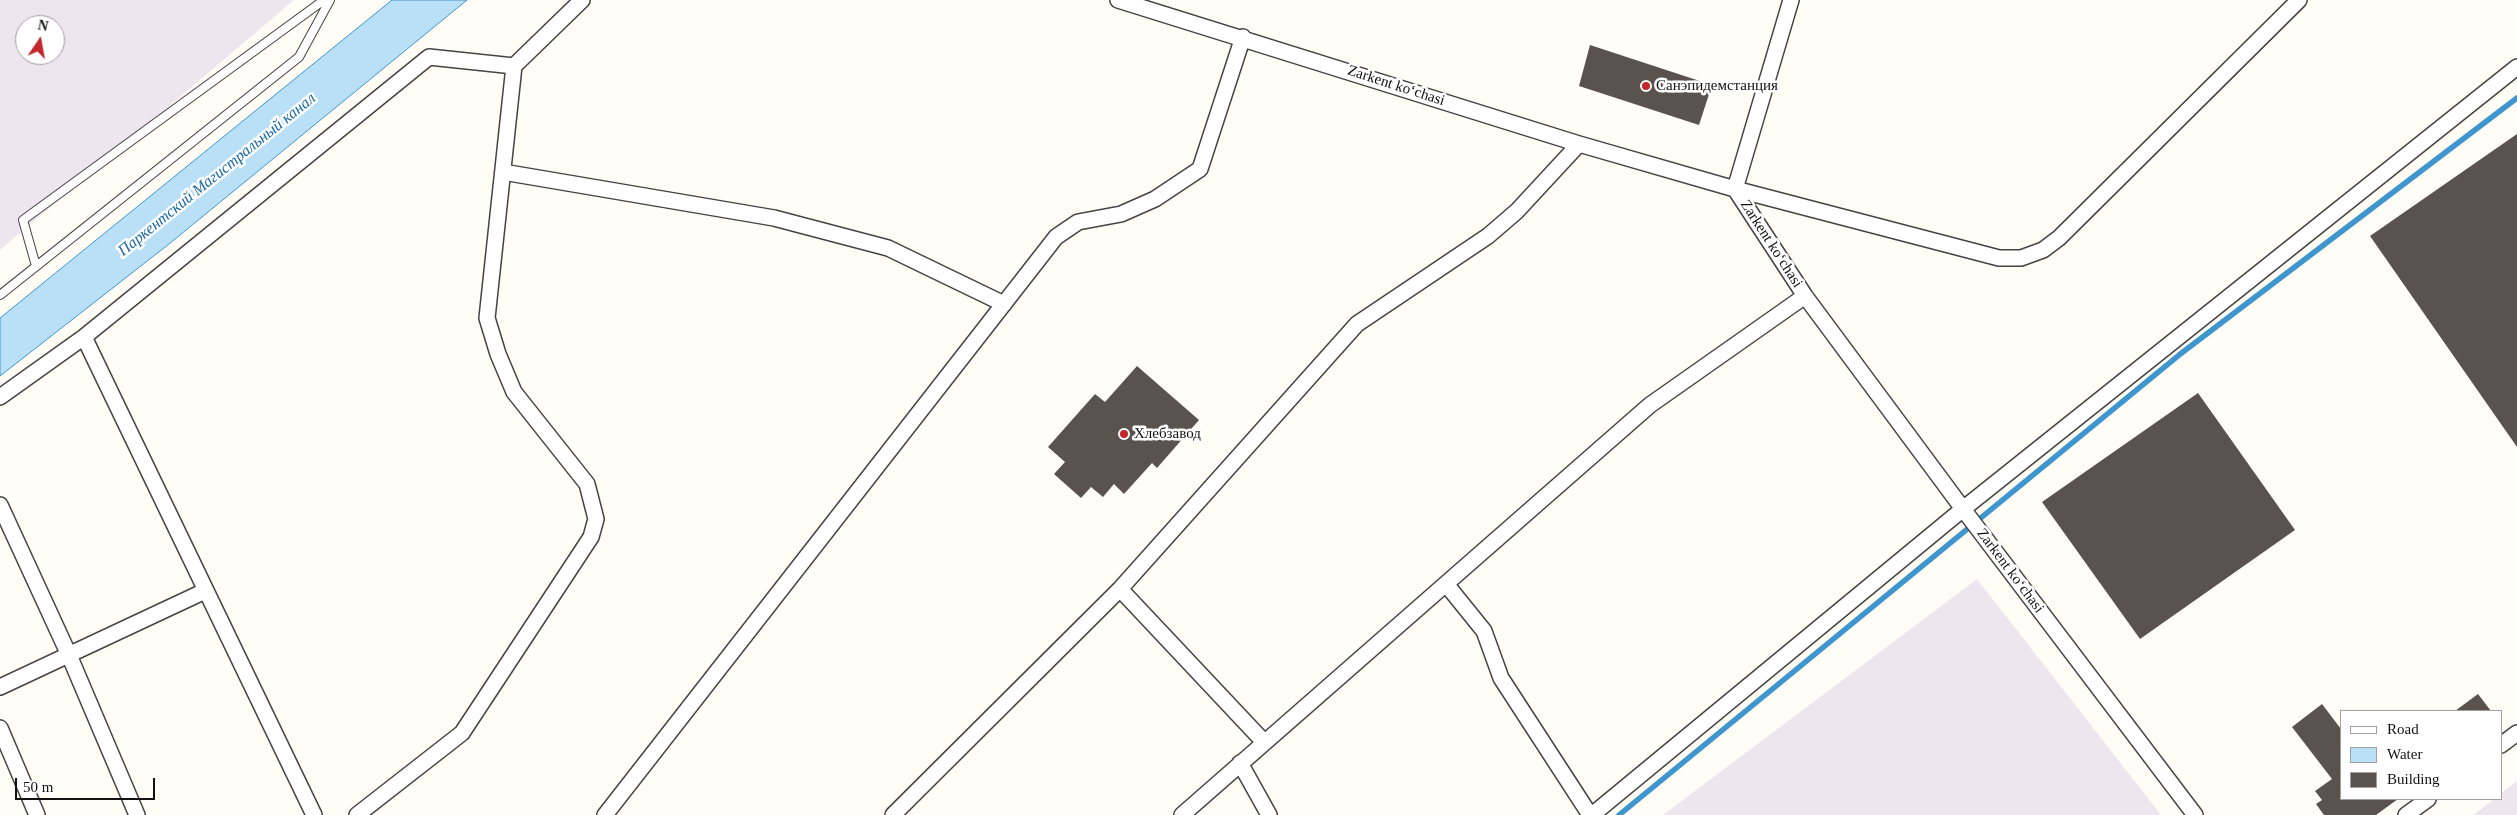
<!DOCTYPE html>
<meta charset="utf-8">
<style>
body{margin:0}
#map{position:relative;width:2517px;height:815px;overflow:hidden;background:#fffdf5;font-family:"Times New Roman",serif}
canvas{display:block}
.legend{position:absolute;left:2340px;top:710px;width:162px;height:90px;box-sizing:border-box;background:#fff;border:1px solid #a0a0a0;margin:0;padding:6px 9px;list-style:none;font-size:15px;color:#111}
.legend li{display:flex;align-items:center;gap:10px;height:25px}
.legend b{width:25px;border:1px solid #a0a0a0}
.north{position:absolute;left:15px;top:15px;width:50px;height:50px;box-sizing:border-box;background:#fff;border:1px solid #a0a0a0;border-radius:50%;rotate:12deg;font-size:14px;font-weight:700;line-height:20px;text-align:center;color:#111}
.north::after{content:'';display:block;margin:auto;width:18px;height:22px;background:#c4262e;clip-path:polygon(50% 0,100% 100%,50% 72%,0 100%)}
.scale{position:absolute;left:15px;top:778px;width:140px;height:22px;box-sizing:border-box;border:2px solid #111;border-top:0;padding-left:6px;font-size:15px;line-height:18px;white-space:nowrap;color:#111;-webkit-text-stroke:4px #fff;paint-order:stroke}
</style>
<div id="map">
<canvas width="2517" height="815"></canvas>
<ul class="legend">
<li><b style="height:6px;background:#fff"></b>Road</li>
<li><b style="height:14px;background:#b9e0f7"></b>Water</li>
<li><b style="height:14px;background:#5a524d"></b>Building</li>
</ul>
<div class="north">N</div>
<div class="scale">50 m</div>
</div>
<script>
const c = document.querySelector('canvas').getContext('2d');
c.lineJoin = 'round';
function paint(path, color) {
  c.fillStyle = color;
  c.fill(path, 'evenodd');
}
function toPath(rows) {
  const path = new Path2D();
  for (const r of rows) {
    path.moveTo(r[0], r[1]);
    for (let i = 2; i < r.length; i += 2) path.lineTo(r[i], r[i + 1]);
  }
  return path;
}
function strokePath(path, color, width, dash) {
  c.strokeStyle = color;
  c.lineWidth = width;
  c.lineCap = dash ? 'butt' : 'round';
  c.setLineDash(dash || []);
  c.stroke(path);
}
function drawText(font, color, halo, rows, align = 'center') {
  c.font = font + ' "Times New Roman",serif';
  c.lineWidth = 5;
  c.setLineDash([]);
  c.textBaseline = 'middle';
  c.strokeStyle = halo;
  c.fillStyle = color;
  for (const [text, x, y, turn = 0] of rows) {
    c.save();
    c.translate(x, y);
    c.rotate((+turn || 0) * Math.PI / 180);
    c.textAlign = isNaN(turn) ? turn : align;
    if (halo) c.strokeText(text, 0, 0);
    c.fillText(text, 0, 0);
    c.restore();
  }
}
paint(toPath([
 [0,0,294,0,0,250],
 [25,25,55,25,55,55,25,55],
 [1977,579,2161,815,1663,815],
 [2517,781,2517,815,2473,815,2494,799,2501,799,2501,793]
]), '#eee6ef');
const water = toPath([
 [392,0,467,0,169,244,0,376,0,318,392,0]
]);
paint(water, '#b9e0f7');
strokePath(water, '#3f96cf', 1);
strokePath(toPath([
 [1619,815,2179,355,2517,98]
]), '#3f96cf', 5.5);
paint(toPath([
 [1590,45,1712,85,1699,125,1579,86],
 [2517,134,2517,447,2370,236],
 [1137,366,1199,420,1157,468,1152,463,1124,494,1114,484,1103,497,1091,487,1081,498,1054,474,1065,462,1048,447,1095,394,1105,402],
 [2198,393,2295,530,2140,639,2042,502],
 [2478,694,2491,711,2455,711],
 [2322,704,2341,729,2341,799,2398,799,2376,815,2324,815,2316,804,2322,800,2315,791,2332,779,2292,727]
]), '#5a524d');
const lane = toPath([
 [36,266,23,220,324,0],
 [0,295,299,57,330,0]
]);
const street = toPath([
 [1118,0,1579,144,1735,189,1999,258,2021,258,2043,250,2059,238,2299,0],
 [503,172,774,218,888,248,1004,304],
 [1735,189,1805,296,1963,509,2195,815],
 [1735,189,1791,0],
 [84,337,314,815],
 [0,397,84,337,429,57,514,66],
 [0,505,69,655,137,815],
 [1446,584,1484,631,1501,678,1590,815],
 [1120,589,1264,742],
 [0,687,205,591],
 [0,728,37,815],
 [2501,745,2517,733],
 [1240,763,1269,815],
 [357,815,462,733,591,537,596,519,587,484,514,392,498,354,487,318,514,66,582,0],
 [605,815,1056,237,1078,222,1121,214,1155,199,1200,169,1243,37],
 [893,815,1120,589,1357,324,1488,236,1517,211,1579,144],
 [1182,815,1650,405,1805,296],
 [1592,815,1963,509,2517,67],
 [2406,815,2428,799]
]);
strokePath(lane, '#444', 10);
strokePath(street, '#444', 18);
strokePath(lane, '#fff', 8);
strokePath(street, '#fff', 15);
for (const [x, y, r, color] of [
 [1646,86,5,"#c4262e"],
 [1124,434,5,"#c4262e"]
]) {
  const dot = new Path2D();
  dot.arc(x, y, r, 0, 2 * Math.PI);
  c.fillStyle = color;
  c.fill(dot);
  strokePath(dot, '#fff', 2);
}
drawText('15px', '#111', '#fff', [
 ["Zarkent koʻchasi",1396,86,18],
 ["Zarkent koʻchasi",1771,244,57],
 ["Zarkent koʻchasi",2010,571,53]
]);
drawText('15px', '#111', '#fff', [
 ["Санэпидемстанция",1656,86],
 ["Хлебзавод",1134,434]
], 'left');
drawText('italic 16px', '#1768a6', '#fff', [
 ["Паркентский Магистральный канал",217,175,-39]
]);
</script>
